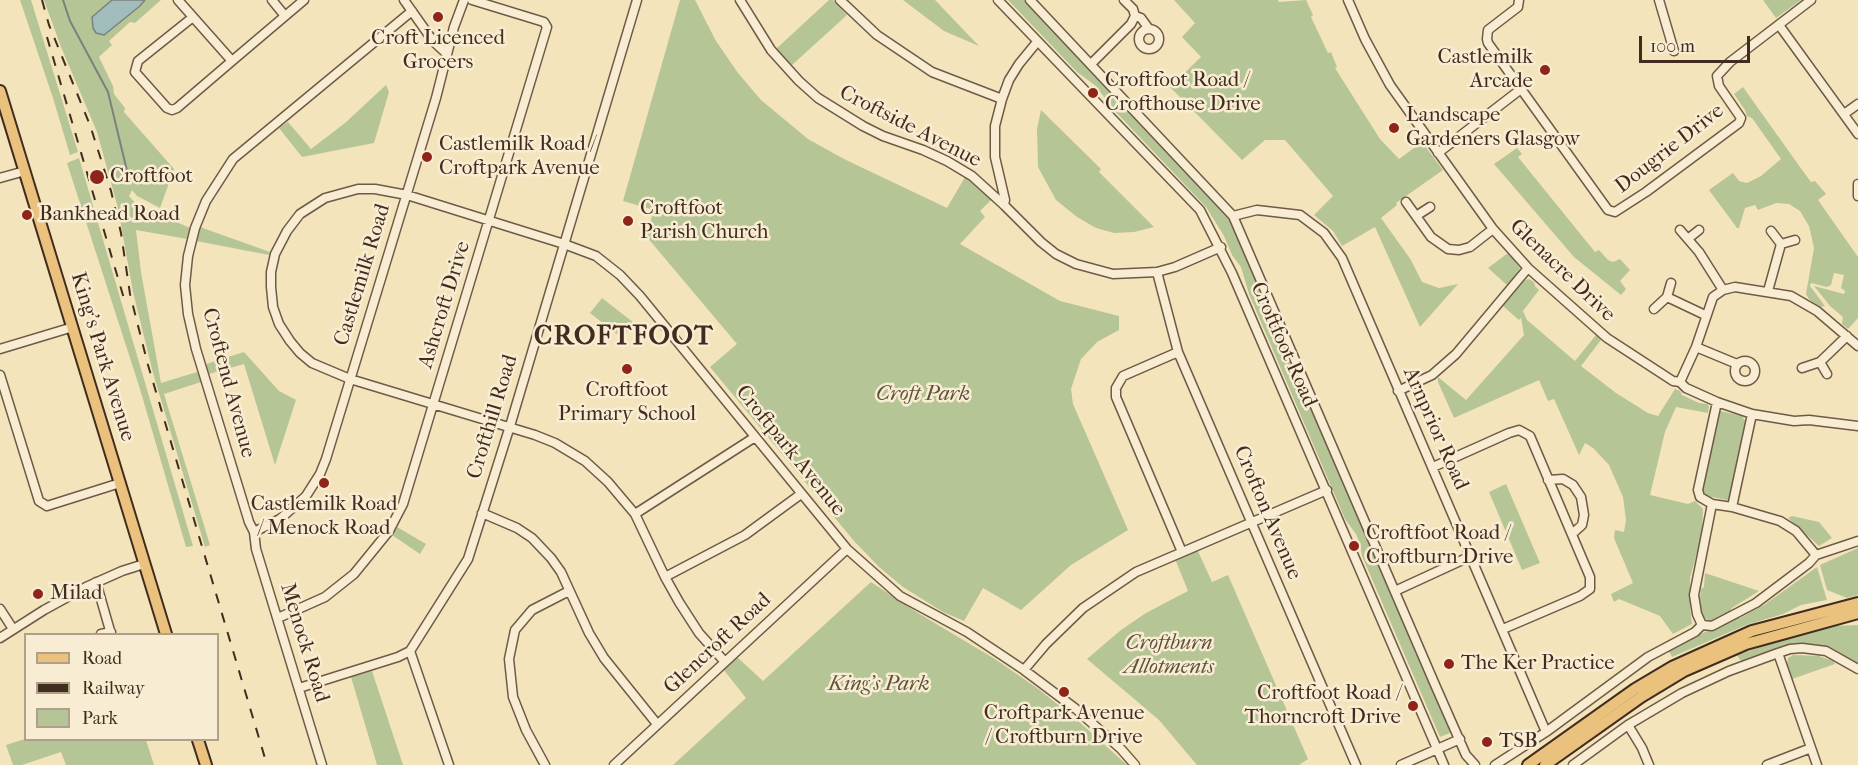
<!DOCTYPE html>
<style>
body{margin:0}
#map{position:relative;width:1858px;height:765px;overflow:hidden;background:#f4e4bc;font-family:"IM FELL French Canon",serif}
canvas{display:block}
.legend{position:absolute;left:24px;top:633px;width:195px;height:108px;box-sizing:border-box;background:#f8edd3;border:2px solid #afa08b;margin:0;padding:8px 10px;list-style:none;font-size:18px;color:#422c1f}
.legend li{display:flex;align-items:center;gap:12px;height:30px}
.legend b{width:30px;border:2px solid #afa08b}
.scale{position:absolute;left:1639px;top:36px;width:111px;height:27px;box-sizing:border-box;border:3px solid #422c1f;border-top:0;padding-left:8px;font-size:18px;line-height:21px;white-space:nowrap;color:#422c1f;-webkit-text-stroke:4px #f8edd3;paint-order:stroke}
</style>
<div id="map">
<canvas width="1858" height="765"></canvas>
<ul class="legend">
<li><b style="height:8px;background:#eac27e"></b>Road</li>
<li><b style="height:8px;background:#422c1f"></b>Railway</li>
<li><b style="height:16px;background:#b6c595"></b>Park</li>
</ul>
<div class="scale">100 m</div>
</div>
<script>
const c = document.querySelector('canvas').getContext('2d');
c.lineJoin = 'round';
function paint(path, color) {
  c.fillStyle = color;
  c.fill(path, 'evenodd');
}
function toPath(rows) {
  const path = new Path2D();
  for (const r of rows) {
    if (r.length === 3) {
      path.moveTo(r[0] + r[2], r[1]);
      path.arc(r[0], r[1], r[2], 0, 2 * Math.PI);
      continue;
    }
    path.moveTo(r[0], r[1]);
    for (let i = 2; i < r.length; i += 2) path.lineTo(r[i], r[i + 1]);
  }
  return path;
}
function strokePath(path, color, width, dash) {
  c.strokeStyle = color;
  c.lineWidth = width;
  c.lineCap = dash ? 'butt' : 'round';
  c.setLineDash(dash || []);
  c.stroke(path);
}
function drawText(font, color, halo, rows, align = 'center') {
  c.font = font + ' "IM FELL French Canon",serif';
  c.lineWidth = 5;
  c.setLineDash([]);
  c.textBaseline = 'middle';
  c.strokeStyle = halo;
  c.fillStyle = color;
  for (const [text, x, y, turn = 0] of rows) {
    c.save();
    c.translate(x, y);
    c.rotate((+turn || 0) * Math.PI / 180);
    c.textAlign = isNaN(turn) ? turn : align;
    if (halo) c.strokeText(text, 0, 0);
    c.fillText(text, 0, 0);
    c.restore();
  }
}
paint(toPath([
 [20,0,31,0,78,152,70,155,53,98],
 [44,0,161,0,135,23,130,22,109,41,112,45,99,57,113,86,114,94,125,108,124,112,174,169,160,208,137,196,132,190,129,196,136,204,190,228,187,239,136,230,141,272,161,383,197,372,201,382,164,394,210,545,205,547,153,373,133,292,118,208,97,132,61,47],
 [680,0,695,0,716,41,738,73,761,100,808,139,844,159,947,208,965,177,991,200,980,211,985,217,960,244,1060,301,1119,316,1119,330,1097,342,1081,359,1071,389,1073,404,1128,530,1071,565,1021,610,983,588,964,621,943,612,903,587,879,567,854,541,710,367,737,344,646,236,654,210,623,201],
 [829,0,833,0,847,15,792,65,776,49],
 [903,0,935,0,979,46,944,31],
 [1008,0,1025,0,1228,217,1449,726,1450,733,1440,737,1362,556,1360,544,1356,534,1345,519,1249,294,1241,267,1232,255,1224,236,1206,207,1112,108,1096,86,1077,72],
 [1174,0,1278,0,1279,2,1306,0,1313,15,1311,17,1328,53,1331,52,1337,67,1335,68,1380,139,1399,159,1422,142,1443,170,1396,203,1397,205,1381,218,1411,260,1422,282,1439,288,1458,284,1420,327,1375,227,1342,246,1333,231,1314,215,1333,196,1285,140,1265,140,1242,160,1170,87,1201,57,1182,37,1195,23],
 [1763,0,1801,0,1776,18],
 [386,85,389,92,374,143,302,157,279,128,288,122,311,149,345,123],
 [1743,87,1805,174,1811,182,1815,181,1826,194,1818,200,1858,257,1858,318,1848,329,1842,324,1843,317,1830,306,1814,286,1844,294,1845,291,1841,288,1844,275,1834,273,1831,285,1827,287,1811,283,1810,286,1825,306,1819,307,1809,299,1806,294,1814,248,1809,226,1800,211,1789,204,1776,203,1758,210,1755,205,1745,208,1739,228,1737,228,1709,190,1733,173,1739,181,1747,183,1761,176,1781,159,1752,118,1747,116,1745,110,1734,94],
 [1041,110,1101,169,1099,172,1154,227,1134,232,1114,233,1096,228,1077,217,1056,200,1038,167,1037,129],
 [1517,148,1522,154,1518,157,1595,252,1599,250,1608,260,1613,262,1620,259,1630,270,1620,281,1626,289,1621,295,1574,257,1494,164],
 [79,158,193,546,186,547,140,389,67,163],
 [200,227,270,252,269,255,196,241],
 [1508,253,1520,268,1508,286,1488,268],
 [1529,279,1534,282,1535,286,1539,290,1523,311,1527,320,1575,361,1596,335,1601,340,1581,366,1616,393,1648,413,1658,416,1675,389,1680,391,1682,395,1699,403,1707,404,1709,406,1708,413,1676,407,1665,432,1650,495,1688,504,1695,501,1703,509,1702,534,1690,578,1690,608,1692,624,1673,634,1660,616,1619,599,1614,602,1611,594,1633,583,1614,538,1615,530,1624,532,1626,520,1623,497,1609,465,1593,448,1585,443,1579,455,1554,399,1548,401,1539,380,1454,418,1438,382,1438,377,1466,400,1524,335,1521,318,1519,320,1503,306,1525,280],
 [602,298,634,323,622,338,590,313],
 [244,352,279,391,296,400,275,465,244,364,209,374,206,364],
 [1720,411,1742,416,1747,424,1730,499,1727,500,1707,496,1702,492],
 [1506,484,1540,563,1522,570,1489,492],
 [1792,516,1819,522,1832,538,1819,546,1788,518],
 [397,527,426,544,420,554,392,535],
 [1858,548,1858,595,1847,598,1827,590,1820,565],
 [1197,549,1212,582,1228,575,1308,759,1299,765,1197,765,1159,720,1087,659,1121,630,1146,613,1188,591,1175,559],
 [1817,567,1827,600,1801,605,1783,614,1746,625,1672,657,1668,649,1738,617,1740,618,1764,605],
 [1705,573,1759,591,1732,608,1729,612,1710,621,1705,619,1702,615,1700,598,1701,589,1704,587],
 [871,582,918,613,995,659,1037,688,1076,719,1127,765,673,765,746,698,723,669,737,657,763,681],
 [1858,625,1858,663,1832,648,1804,643,1785,645,1741,661,1737,655,1787,638,1831,626],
 [1793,655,1819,656,1833,661,1835,664,1792,679,1787,664,1788,658],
 [372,671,403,765,377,765,351,677],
 [25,739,146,740,154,765,66,765,61,752,22,765,13,765,6,745]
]), '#b6c595');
const water = toPath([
 [112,0,145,0,140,6,104,35,96,33,93,28,92,17,112,0]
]);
paint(water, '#a1bcbc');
strokePath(water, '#7b827d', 1.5);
strokePath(toPath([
 [63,0,70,21,108,92,128,175]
]), '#7b827d', 2);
const minor = toPath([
 [178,0,232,61,304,0],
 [272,0,285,16],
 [404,0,433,41,447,54],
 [740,0,771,50,799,81,818,98,863,126,883,136,923,150,947,161,972,176,1004,205,1041,242,1056,254,1076,264,1113,274,1157,272,1175,267,1221,247],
 [840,0,877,35,932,72,1002,99],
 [998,0,1200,210,1232,273,1444,765],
 [1030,0,1233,216,1436,687,1466,755,1475,765],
 [1124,0,1133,9,1135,16,1141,18,1149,29],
 [1348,0,1365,39,1390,85,1493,229,1528,268,1607,338,1673,381,1680,382,1686,388,1717,402,1752,414,1794,421,1809,420,1858,426],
 [1519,0,1518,7,1488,30,1487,39,1488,43,1608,210,1615,212,1646,192,1739,123,1741,118,1719,86,1717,76,1730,62,1811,0],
 [1659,0,1674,51],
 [193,17,138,61,135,72,167,108,172,110,177,108,232,61],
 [1779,25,1858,134],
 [1149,39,10],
 [1091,64,1131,24,1135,16],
 [1844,114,1858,104],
 [1438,153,1521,89],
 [0,178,25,171],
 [1858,184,1858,196],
 [1406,202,1431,237,1448,249,1459,250,1470,247,1493,229],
 [1004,205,1005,200,995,157,995,126,1002,99,1009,80,1019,64,1037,42],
 [1233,216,1257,210,1300,215,1324,233,1342,258,1546,732],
 [1416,216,1430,207],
 [1680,230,1699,252,1723,290],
 [1771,231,1781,244,1795,240],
 [1689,238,1699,230],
 [1157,272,1178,352,1356,765],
 [1768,291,1781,244],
 [1667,297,1705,315],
 [1654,309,1667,297,1671,283],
 [1696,347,1737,364],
 [0,349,73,327],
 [1178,352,1123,376,1116,388,1116,397,1182,552],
 [1745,371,10],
 [1820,362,1827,374],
 [1802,368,1820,362,1847,336],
 [0,375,39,501,47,506,120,483],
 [1680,382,1696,347,1713,297,1723,290,1735,287,1791,296,1817,311,1858,346],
 [1398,391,1432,375,1456,354,1528,268],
 [1717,402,1698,490,1700,497,1712,504,1732,507,1752,414],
 [1433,467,1509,433,1519,430,1530,436,1590,577,1590,589,1580,596,1503,629],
 [1548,480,1563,479,1573,485,1581,497,1584,515,1582,525,1572,534],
 [1732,507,1780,521,1796,531,1816,555],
 [482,513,517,528,532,538,551,558,561,572,589,633,604,658,657,724],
 [635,514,755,437],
 [254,532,280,519,306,496,320,474,326,459,436,98,454,27,464,0],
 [665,577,745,535,801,494],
 [96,582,111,634],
 [1395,591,1471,556],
 [0,609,13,629],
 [278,618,325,597,354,574,389,531,403,504,547,27,544,22,472,0],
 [1702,625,1697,614,1694,595,1712,504],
 [101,634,111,632],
 [0,638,44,610,86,587,122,571,144,564],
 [410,651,449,765],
 [1778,653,1817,765],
 [725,662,699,633,679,602,665,577,635,514,608,482,585,461,555,443,535,435,350,379,312,363,300,353,290,341,279,324,273,307,271,287,271,272,275,254,287,231,300,214,325,198,358,189,375,189,407,195,564,244,596,256,620,275,640,296,847,549,900,596,967,632,1024,670,1076,709,1121,749,1135,765],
 [1024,670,1046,644,1083,608,1136,572,1327,490],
 [299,688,398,657,410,651,468,559,510,426,637,0],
 [1628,725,1642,748,1649,765],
 [322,765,256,549,254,532,249,522,196,349,188,314,185,285,188,256,195,228,206,201,233,159,412,11],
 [545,765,526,730,513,697,509,659,515,630,532,610,569,591],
 [614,765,847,549],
 [1401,765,1460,739],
 [1495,765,1546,732,1648,657,1695,632,1702,625,1712,626,1756,603,1809,563,1816,555,1858,541],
 [1573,765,1628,725,1682,693,1729,671,1778,653,1790,649,1802,648,1826,651,1858,669],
 [1767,765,1811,748]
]);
const major = toPath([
 [0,91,166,634],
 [198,740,206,765],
 [1528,765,1635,689,1672,667,1752,631,1858,603],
 [1545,765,1641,697,1684,671,1746,644,1858,613]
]);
strokePath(minor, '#6e5a46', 11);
strokePath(major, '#422c1f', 14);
strokePath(minor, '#f8edd3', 8);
strokePath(major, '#eac27e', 10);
strokePath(toPath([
 [42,0,49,25,90,125,111,191,121,233,130,294,148,365,267,765],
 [47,37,125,302]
]), '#422c1f', 2, [10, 10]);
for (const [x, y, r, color] of [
 [438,17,6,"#8f2418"],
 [1545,70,6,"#8f2418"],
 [1093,93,6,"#8f2418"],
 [1394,128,6,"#8f2418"],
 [427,157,6,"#8f2418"],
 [97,177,8,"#8f2418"],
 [27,215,6,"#8f2418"],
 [628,221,6,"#8f2418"],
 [627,369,6,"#8f2418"],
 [324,483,6,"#8f2418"],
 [1354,546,6,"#8f2418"],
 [38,594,6,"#8f2418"],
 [1449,664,6,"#8f2418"],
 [1064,692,6,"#8f2418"],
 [1413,706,6,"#8f2418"],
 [1487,742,6,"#8f2418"]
]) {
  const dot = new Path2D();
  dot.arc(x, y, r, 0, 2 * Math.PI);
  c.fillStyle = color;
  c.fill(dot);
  strokePath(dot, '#f8edd3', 2);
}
drawText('21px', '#422c1f', '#f8edd3', [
 ["Croft Licenced",438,39,"center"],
 ["Grocers",438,63,"center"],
 ["Castlemilk",1533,58,"right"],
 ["Arcade",1533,82,"right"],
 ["Croftfoot Road /",1105,81],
 ["Crofthouse Drive",1105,105],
 ["Landscape",1406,116],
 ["Gardeners Glasgow",1406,140],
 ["Castlemilk Road /",439,145],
 ["Croftpark Avenue",439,169],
 ["Croftfoot",110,177],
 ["Croftfoot",640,209],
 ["Parish Church",640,233],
 ["Bankhead Road",39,215],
 ["Croftfoot",627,391,"center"],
 ["Primary School",627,415,"center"],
 ["Castlemilk Road",324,505,"center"],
 ["/ Menock Road",324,529,"center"],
 ["Croftfoot Road /",1366,534],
 ["Croftburn Drive",1366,558],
 ["Milad",50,594],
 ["The Ker Practice",1461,664],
 ["Croftfoot Road /",1401,694,"right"],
 ["Thorncroft Drive",1401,718,"right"],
 ["Croftpark Avenue",1064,714,"center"],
 ["/ Croftburn Drive",1064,738,"center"],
 ["TSB",1499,742]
], 'left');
drawText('21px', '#422c1f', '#f8edd3', [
 ["Croftside Avenue",910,127,27],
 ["Dougrie Drive",1670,149,-38],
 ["Glenacre Drive",1562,271,44],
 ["Castlemilk Road",363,275,-73],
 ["Ashcroft Drive",445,305,-73],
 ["Croftfoot Road",1283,345,66],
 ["King's Park Avenue",102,357,73],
 ["Croftend Avenue",228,383,75],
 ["Crofthill Road",493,417,-73],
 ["Arnprior Road",1435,429,66],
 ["Croftpark Avenue",790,451,51],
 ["Crofton Avenue",1267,513,67],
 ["Menock Road",304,643,73],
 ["Glencroft Road",718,644,-43]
]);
drawText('italic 21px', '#5f523c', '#f8edd3', [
 ["Croft Park",923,395],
 ["Croftburn",1169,644],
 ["Allotments",1169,668],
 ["King's Park",879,685]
]);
c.letterSpacing = '1.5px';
drawText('bold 27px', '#422c1f', '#f8edd3', [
 ["CROFTFOOT",624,337]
]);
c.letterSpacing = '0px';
</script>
